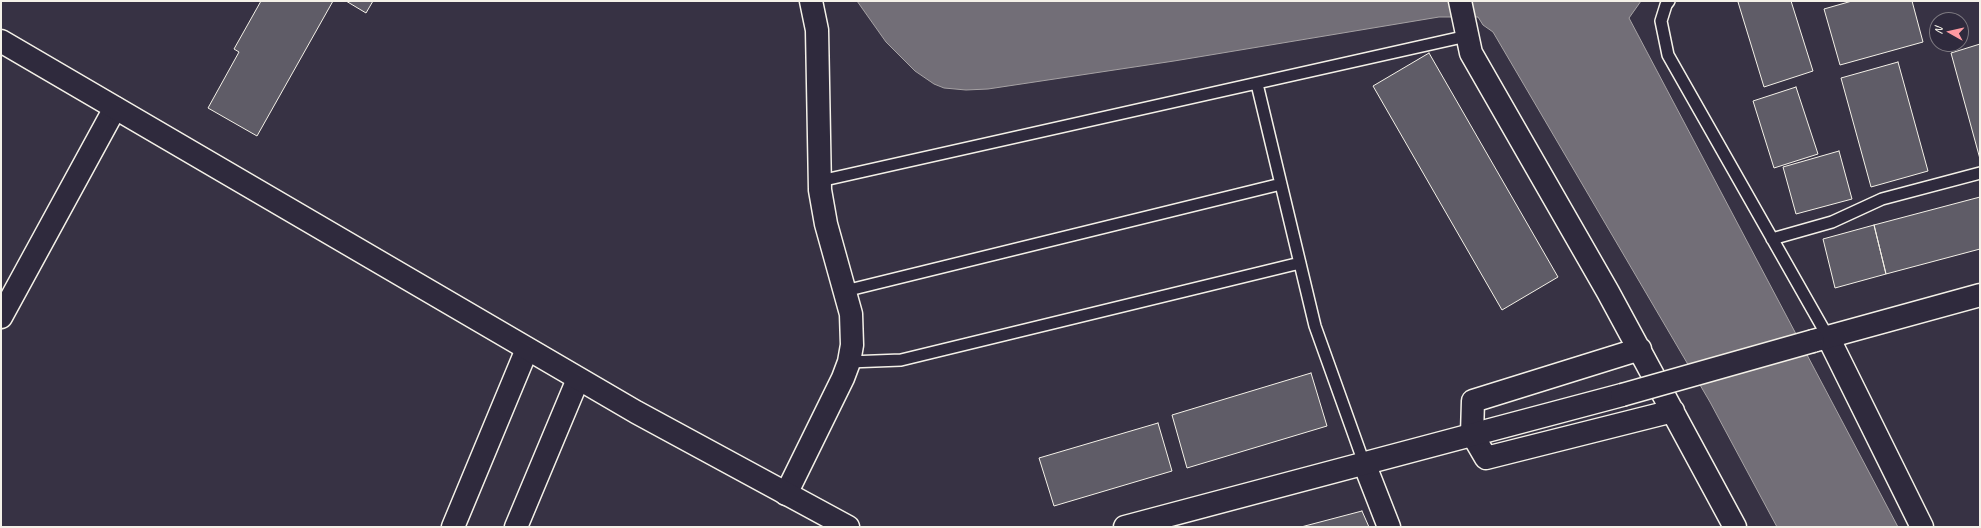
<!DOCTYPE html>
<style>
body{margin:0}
#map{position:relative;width:1981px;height:528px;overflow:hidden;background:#373244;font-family:Caveat,sans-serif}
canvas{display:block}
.frame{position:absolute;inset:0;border:2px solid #f4f1e8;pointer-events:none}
.north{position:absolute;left:1929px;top:12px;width:40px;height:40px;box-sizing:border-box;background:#2f2a3d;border:1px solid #7e7a81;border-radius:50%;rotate:278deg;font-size:11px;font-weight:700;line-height:16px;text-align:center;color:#f4f1e8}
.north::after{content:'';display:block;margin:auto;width:14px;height:18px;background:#ff9aa2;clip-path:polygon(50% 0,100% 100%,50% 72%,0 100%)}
</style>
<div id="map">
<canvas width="1981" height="528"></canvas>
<div class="frame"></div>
<div class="north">N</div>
</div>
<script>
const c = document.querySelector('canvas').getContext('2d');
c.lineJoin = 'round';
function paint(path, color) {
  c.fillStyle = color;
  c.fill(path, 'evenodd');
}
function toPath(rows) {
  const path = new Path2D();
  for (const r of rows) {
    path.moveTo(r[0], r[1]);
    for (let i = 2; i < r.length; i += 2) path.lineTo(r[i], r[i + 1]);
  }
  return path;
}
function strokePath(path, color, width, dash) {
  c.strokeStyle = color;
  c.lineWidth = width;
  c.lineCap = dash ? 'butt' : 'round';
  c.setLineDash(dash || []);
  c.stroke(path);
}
const water = toPath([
 [857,1,1641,1,1629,18,1898,527,1777,527,1710,402,1493,32,1483,25,1478,17,1439,17,1174,61,988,89,966,90,944,88,934,84,915,71,886,42,857,1]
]);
paint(water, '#726e77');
strokePath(water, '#a6a2a4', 1);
const building = toPath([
 [261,1,333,1,257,136,208,108,239,52,234,49,261,1],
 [346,1,373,1,366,13,346,1],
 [1741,1,1791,1,1813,71,1764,87,1738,2,1741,1],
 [1852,1,1912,1,1923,42,1840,65,1824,9,1852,1],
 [1980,44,1980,159,1951,53,1980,44],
 [1429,53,1558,277,1502,310,1373,86,1429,53],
 [1898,62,1928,171,1871,187,1841,78,1898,62],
 [1796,87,1818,154,1774,168,1753,101,1796,87],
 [1839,151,1852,199,1796,214,1783,167,1839,151],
 [1980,197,1980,249,1886,274,1874,225,1980,197],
 [1874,225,1886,274,1835,288,1823,239,1874,225],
 [1311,373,1327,426,1187,468,1172,415,1311,373],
 [1158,423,1172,471,1054,506,1039,458,1158,423],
 [1362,511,1369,527,1301,527,1362,511]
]);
paint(building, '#5f5c67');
strokePath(building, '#f4f1e8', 1);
const service = toPath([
 [1669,1,1666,5,1661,21,1668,55,1828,337],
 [1257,84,1315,326,1364,463],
 [820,181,1467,36],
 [1772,239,1832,222,1882,199,1980,173],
 [845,291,1281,184],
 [849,362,901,360,1300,263]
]);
const minor = toPath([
 [1460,1,1471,53,1608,292,1735,527],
 [1,317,115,108],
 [1828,337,1922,527],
 [1640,349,1473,401,1472,434,1486,458,1673,411],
 [1364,463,1389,527],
 [786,494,843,378,849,362,852,345,851,314,826,224,820,190,817,30,811,1]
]);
const tertiary = toPath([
 [453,527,527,349],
 [516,527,578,379]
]);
const secondary = toPath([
 [1,41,636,412,848,527],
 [1813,341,1980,295],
 [1125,527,1622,395]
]);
strokePath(service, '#f4f1e8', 14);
strokePath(minor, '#f4f1e8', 25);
strokePath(tertiary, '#f4f1e8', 25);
strokePath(secondary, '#f4f1e8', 25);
strokePath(service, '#2f2a3d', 11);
strokePath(minor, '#2f2a3d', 22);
strokePath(tertiary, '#2f2a3d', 22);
strokePath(secondary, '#2f2a3d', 22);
const secondaryBridge = toPath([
 [1622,395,1813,341]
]);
strokePath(secondaryBridge, '#f4f1e8', 25, []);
strokePath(secondaryBridge, '#2f2a3d', 22);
</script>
